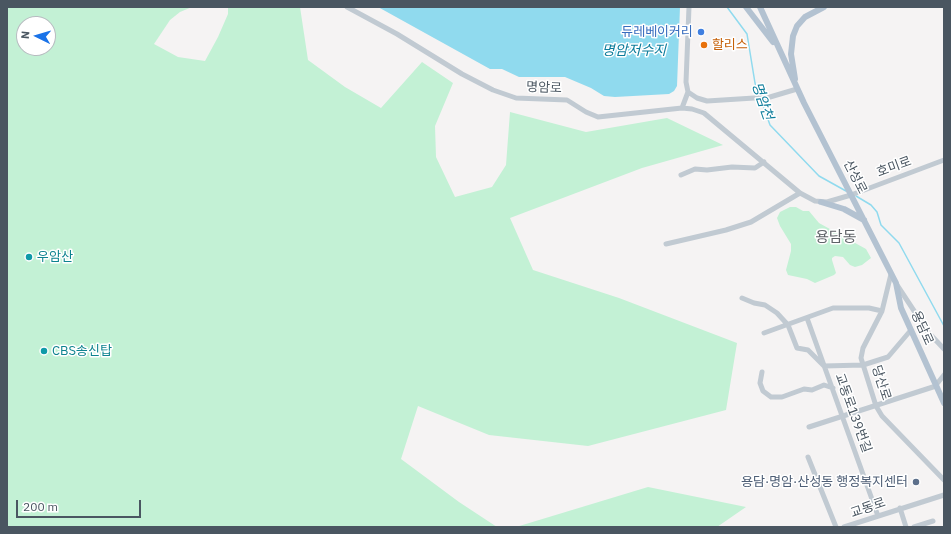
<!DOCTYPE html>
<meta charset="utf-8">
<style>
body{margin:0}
#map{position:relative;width:951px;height:534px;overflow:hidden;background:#f5f3f3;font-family:"IBM Plex Sans",sans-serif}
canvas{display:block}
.frame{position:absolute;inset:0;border:8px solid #4a5661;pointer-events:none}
.north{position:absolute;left:16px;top:16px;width:40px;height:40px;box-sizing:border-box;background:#fff;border:1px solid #b7bbc0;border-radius:50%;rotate:275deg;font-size:11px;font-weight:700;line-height:16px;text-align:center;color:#4a5661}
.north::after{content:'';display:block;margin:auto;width:14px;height:18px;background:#1a73e8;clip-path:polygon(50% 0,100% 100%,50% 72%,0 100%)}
.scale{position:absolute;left:16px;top:500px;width:125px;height:18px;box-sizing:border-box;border:2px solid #4a5661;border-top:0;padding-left:5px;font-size:12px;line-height:14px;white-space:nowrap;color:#4a5661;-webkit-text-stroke:3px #fff;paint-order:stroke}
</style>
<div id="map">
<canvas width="951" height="534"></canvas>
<div class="frame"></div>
<div class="north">N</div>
<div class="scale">200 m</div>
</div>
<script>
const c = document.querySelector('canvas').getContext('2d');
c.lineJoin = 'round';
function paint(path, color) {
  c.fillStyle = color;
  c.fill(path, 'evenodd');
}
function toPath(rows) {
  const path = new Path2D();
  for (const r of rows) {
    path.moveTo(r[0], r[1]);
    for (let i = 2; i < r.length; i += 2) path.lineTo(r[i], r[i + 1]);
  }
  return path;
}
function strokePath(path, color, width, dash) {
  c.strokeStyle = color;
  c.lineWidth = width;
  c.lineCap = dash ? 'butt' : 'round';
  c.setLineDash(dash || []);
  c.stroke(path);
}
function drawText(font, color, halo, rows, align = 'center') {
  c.font = font + ' "IBM Plex Sans","Noto Sans KR",sans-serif';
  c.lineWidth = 3;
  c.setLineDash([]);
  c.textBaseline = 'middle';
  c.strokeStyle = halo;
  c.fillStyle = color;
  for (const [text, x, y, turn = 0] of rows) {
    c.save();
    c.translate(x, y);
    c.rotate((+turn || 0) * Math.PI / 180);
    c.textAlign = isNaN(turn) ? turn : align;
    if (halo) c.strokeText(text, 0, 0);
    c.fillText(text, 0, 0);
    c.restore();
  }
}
paint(toPath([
 [7,7,192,7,180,12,170,20,154,44,178,57,205,61,218,37,228,14,228,7,300,7,308,60,345,87,381,108,422,62,453,83,435,126,436,157,455,197,492,187,506,165,510,112,586,132,667,118,723,145,642,168,510,218,533,270,619,298,737,343,726,410,588,446,489,435,418,406,401,459,459,502,497,527,7,527],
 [24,24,48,24,48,48,24,48],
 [790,207,796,207,803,211,809,211,819,223,866,249,871,258,862,265,855,267,850,265,843,257,835,256,832,258,832,260,836,273,834,275,815,283,807,279,788,275,786,270,791,251,791,244,780,226,777,218,780,212],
 [648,487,746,507,717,527,516,527]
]), '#c3f1d5');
paint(toPath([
 [378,7,680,7,677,86,674,91,669,94,615,97,604,96,591,88,565,77,519,77,502,69,490,69]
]), '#90daee');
strokePath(toPath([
 [727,7,747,34,755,83,759,96],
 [761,100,770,125,819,176,846,191],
 [856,196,871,205,877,212,881,225,899,243,944,326]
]), '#90daee', 1.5);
strokePath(toPath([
 [347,7,397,34,462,74,493,90,516,98,567,100,586,112,598,117,682,108,692,109,704,113,800,193,815,201,827,202,851,195,944,160],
 [688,92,686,82,689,7],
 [682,108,688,92,697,98,707,101,770,97,797,89],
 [681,175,695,169,707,170,732,167,755,168,764,162],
 [666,244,726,230,751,222,800,193],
 [891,274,882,311,863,348,861,358,876,406,882,416,944,480],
 [897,285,928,332,944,349],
 [742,298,754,303,765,305,777,313,788,325,797,348,808,350,824,366,863,365,888,357,911,330],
 [807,318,878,516],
 [764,333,833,308,869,308,882,311],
 [762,372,760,383,763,391,771,397,782,397,804,389,812,390,824,385,833,388],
 [936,385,944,375],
 [809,427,936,386],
 [808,457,836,527],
 [900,508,906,527],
 [844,527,944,495],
 [914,527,933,521]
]), '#c1cad2', 5);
strokePath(toPath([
 [746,7,773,42],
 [760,7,804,103,896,283,901,308,944,403],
 [795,79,791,54,793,36,797,26,805,17,824,7],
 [821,202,844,209,864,220]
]), '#b3c2d1', 6);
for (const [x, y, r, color] of [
 [701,32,4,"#3f7fe0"],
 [704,45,4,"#e8710a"],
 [29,257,4,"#0f9aa8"],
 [44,351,4,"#0f9aa8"],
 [916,482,4,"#5c6f8a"]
]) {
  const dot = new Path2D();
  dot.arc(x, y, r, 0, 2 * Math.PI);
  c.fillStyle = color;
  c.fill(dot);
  strokePath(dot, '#fff', 1.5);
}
drawText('13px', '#366cbe', '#fff', [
 ["듀레베이커리",693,32]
], 'right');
drawText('13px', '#c56008', '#fff', [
 ["할리스",712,45]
], 'left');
drawText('13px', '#4a5661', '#fff', [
 ["명암로",544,88,2],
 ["호미로",894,167,-20],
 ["산성로",855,177,63],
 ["용담로",922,328,66],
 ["당산로",881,383,72],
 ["교동로139번길",853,413,70],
 ["교동로",868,508,-19]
]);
drawText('13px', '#0d838f', '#fff', [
 ["우암산",37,257],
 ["CBS송신탑",52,351]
], 'left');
drawText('13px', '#4e5e75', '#fff', [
 ["용담·명암·산성동 행정복지센터",908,482]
], 'right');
drawText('italic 14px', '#0c7c9b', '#fff', [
 ["명암저수지",634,51],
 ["명암천",762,101,71]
]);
drawText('15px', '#5f6368', '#fff', [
 ["용담동",836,238]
]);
</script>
